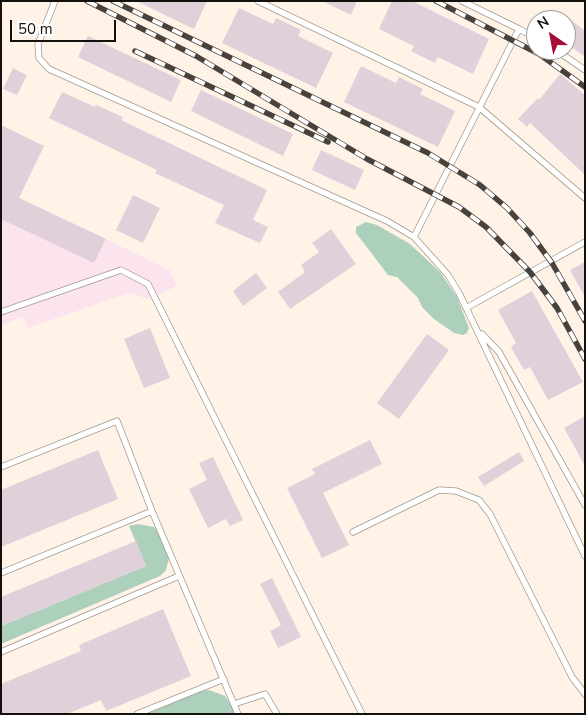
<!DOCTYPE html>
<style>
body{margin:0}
#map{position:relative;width:586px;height:715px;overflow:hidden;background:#fff3e7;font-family:"Nunito Sans",sans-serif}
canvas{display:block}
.frame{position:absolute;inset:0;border:2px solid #14100c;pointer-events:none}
.north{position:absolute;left:526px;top:10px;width:50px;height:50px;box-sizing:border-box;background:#fff;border:1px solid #a19f9e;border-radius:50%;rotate:327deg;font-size:14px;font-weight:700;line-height:20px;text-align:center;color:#14100c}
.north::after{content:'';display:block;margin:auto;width:18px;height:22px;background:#a60c38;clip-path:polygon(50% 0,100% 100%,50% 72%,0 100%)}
.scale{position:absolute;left:10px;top:20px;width:106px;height:22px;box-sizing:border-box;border:2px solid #14100c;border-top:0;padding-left:6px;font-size:15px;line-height:18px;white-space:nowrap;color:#14100c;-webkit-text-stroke:4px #fff;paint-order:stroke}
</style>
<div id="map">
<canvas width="586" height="715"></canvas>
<div class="frame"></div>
<div class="north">N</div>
<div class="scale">50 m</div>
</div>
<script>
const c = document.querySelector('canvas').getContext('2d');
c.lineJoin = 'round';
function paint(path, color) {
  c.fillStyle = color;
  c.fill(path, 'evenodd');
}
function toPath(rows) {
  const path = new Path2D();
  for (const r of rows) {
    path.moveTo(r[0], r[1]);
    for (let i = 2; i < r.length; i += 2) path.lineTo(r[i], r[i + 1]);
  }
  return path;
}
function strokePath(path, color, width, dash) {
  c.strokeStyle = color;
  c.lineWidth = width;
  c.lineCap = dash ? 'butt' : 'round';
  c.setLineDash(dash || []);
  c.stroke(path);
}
paint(toPath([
 [1,189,170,270,177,286,148,299,129,293,28,328,23,317,1,325]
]), '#fce4ef');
paint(toPath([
 [366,222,377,225,410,244,440,272,457,297,469,328,467,333,463,335,454,333,434,319,422,307,418,298,397,277,388,275,356,233,356,227],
 [138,524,154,527,161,533,170,554,166,570,160,576,1,644,1,626,146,566,129,526],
 [209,690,225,696,237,714,146,714,201,691]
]), '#acd0bb');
paint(toPath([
 [136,1,207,1,194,29],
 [322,1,357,1,351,15],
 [392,1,412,1,489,39,473,74,438,57,435,63,411,51,414,46,379,29],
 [239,8,273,24,276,18,301,30,298,36,333,53,316,88,222,43],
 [566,16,585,31,585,57,566,43],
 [88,36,181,80,171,102,78,57],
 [361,66,396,83,399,77,423,89,420,94,455,111,438,147,344,102],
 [13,68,27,75,17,95,3,89],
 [560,74,585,95,585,175,530,123,527,127,518,119,538,98,539,100],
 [201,90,293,134,283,156,191,111],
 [62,92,95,107,96,105,123,117,121,120,267,190,253,220,268,227,260,243,215,223,224,205,155,173,157,170,49,118],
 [1,125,44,146,19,198,106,239,94,263,1,219],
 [321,150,364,170,355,190,312,170],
 [133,195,160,208,143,243,116,230],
 [331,229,356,264,290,309,278,292,305,272,301,265,319,252,312,243],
 [585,262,585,297,570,270],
 [256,273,267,288,243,306,233,291],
 [532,291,583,382,548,400,530,367,524,370,511,347,516,343,498,310],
 [150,328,170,378,144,388,124,339],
 [427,334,449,350,399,419,377,403],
 [585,416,585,466,564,428],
 [370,440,382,464,323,493,349,545,322,558,287,488,315,474,312,469],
 [98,450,118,499,1,547,1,490],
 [519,452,524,461,484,486,478,477],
 [213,457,243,520,230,526,226,519,208,528,189,489,207,480,199,463],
 [136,541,146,566,1,626,1,597],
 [272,578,301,637,278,648,270,631,281,625,260,584],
 [163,609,191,676,106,711,101,700,67,714,1,714,1,684,81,651,79,645]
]), '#dfd0da');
const service = toPath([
 [55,1,38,44,39,58,49,69,387,221,414,237],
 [258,1,479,107,585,198],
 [462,1,519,29],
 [536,38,519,29,414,237,448,275,459,293,585,556],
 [556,50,585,70],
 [466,308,585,242],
 [1,312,121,270,148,284,362,714],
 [482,334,499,352,585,505],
 [1,467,117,421,152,511,238,714],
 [353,532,439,490,456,491,479,500,490,514,572,677,585,694],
 [1,573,152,511],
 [1,652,179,576],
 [234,704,265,694,277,714],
 [137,714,224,679]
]);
strokePath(service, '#a2988c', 7);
strokePath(service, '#fff', 5.5);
const rail = toPath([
 [87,1,196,56,367,159,459,207,486,227,530,272,557,308,585,359],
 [113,1,428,153,480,185,507,208,530,233,552,263,585,321],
 [436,1,539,54,585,87],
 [135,51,328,142]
]);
strokePath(rail, '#48423d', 5.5);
strokePath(rail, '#fff', 4, [11]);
</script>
